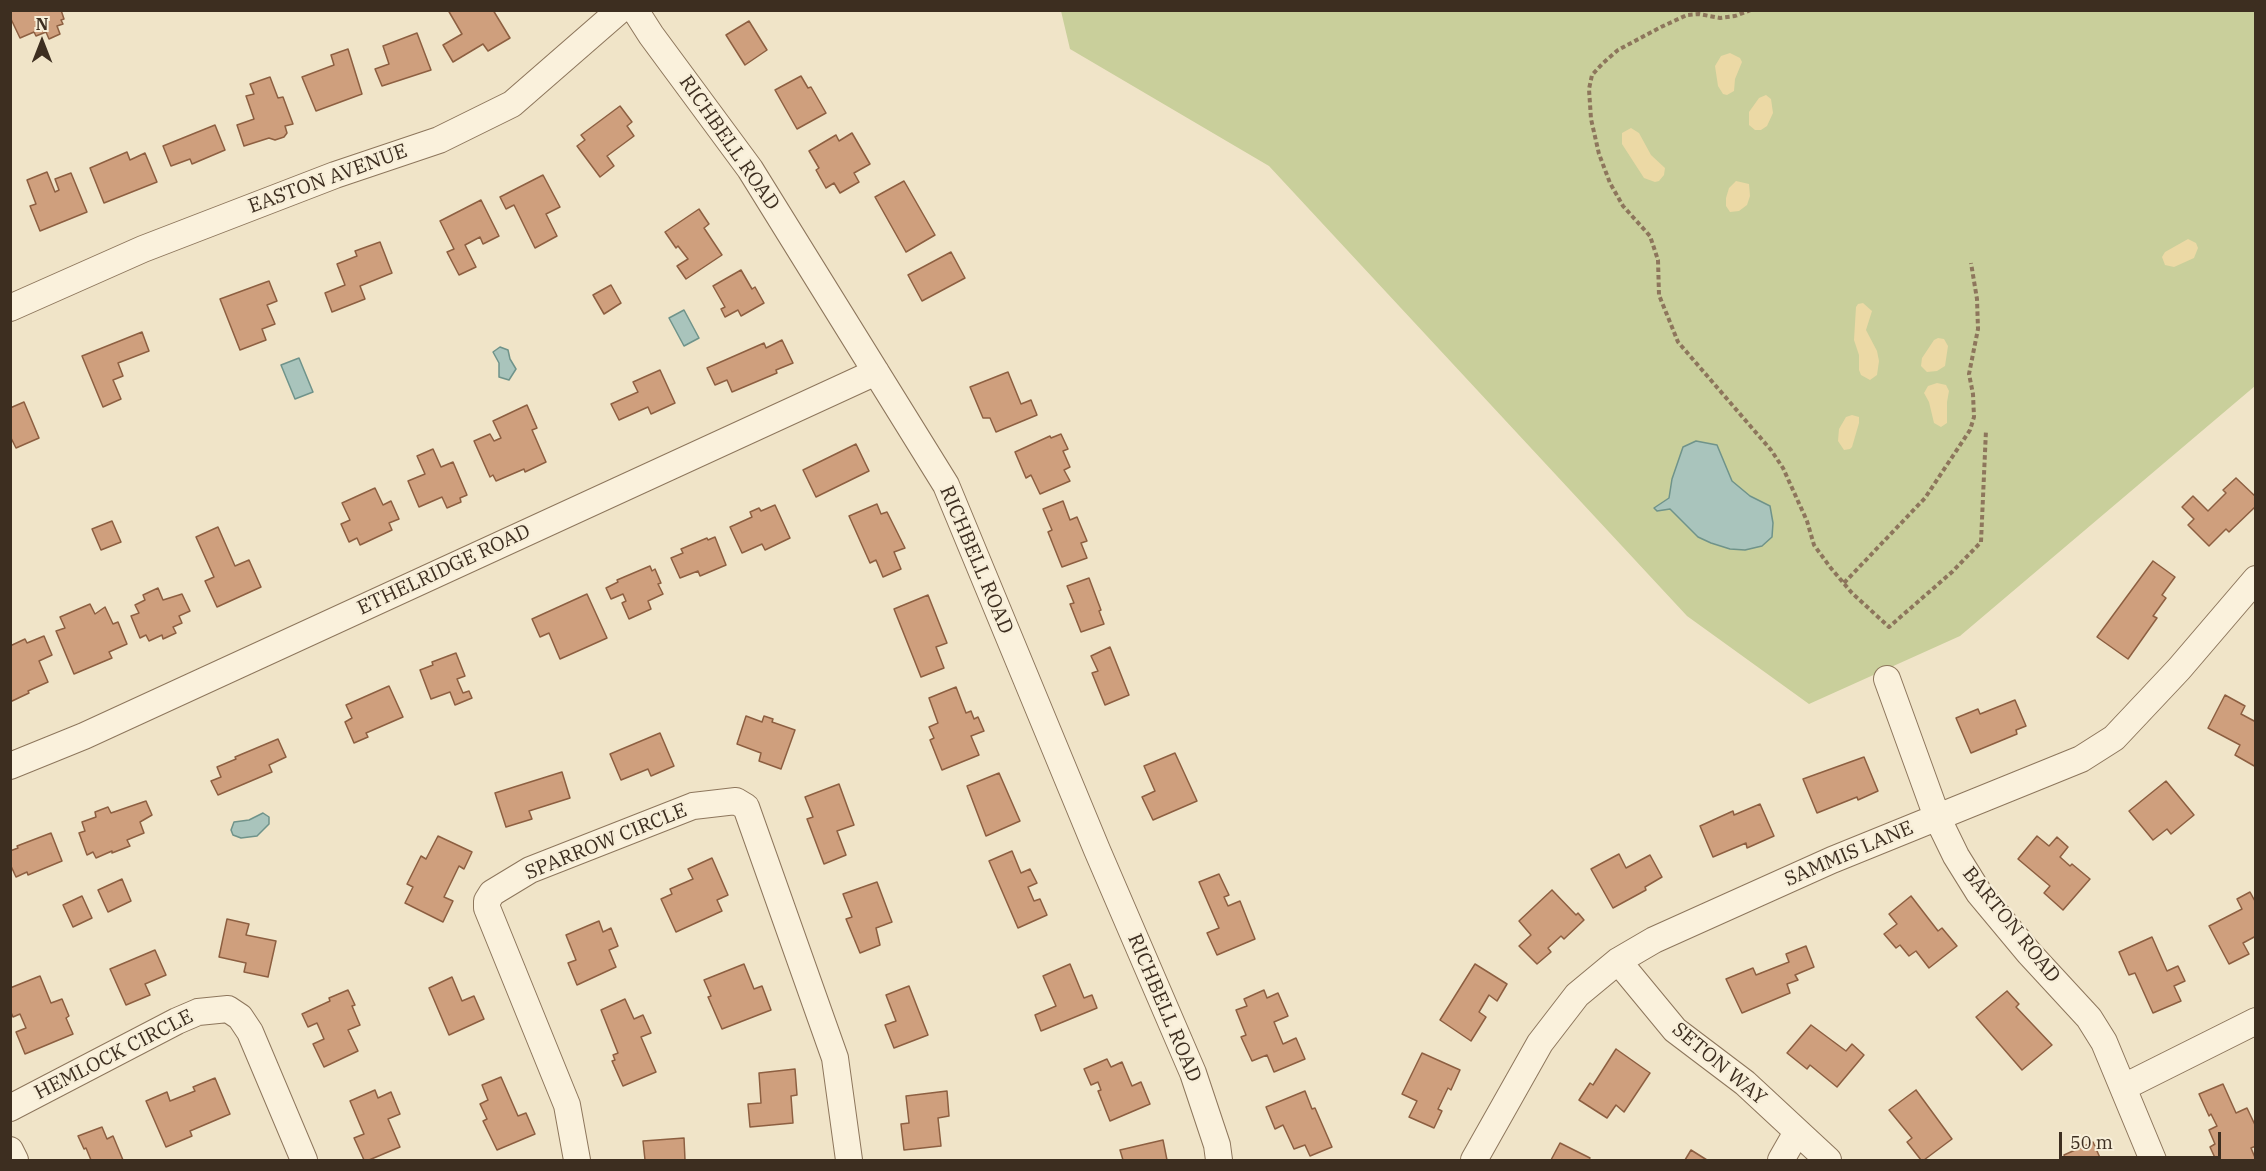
<!DOCTYPE html>
<style>
body{margin:0}
#map{position:relative;width:2266px;height:1171px;overflow:hidden;background:#f0e4c8;font-family:"IBM Plex Serif",serif}
canvas{display:block}
.frame{position:absolute;inset:0;border:12px solid #3d2e20;pointer-events:none}
.north{position:absolute;left:12px;top:12px;width:60px;height:60px;-webkit-text-stroke:4px #f7eed8;paint-order:stroke;rotate:0deg;font-size:16px;font-weight:700;line-height:24px;text-align:center;color:#3d2e20}
.north::after{content:'';display:block;margin:auto;width:21px;height:27px;background:#3d2e20;clip-path:polygon(50% 0,100% 100%,50% 72%,0 100%)}
.scale{position:absolute;left:2059px;top:1132px;width:162px;height:27px;box-sizing:border-box;border:3px solid #3d2e20;border-top:0;padding-left:8px;font-size:18px;line-height:21px;white-space:nowrap;color:#3d2e20;-webkit-text-stroke:4px #f7eed8;paint-order:stroke}
</style>
<div id="map">
<canvas width="2266" height="1171"></canvas>
<div class="frame"></div>
<div class="north">N</div>
<div class="scale">50 m</div>
</div>
<script>
const c = document.querySelector('canvas').getContext('2d');
c.lineJoin = 'round';
function paint(path, color) {
  c.fillStyle = color;
  c.fill(path, 'evenodd');
}
function toPath(rows) {
  const path = new Path2D();
  for (const r of rows) {
    path.moveTo(r[0], r[1]);
    for (let i = 2; i < r.length; i += 2) path.lineTo(r[i], r[i + 1]);
  }
  return path;
}
function strokePath(path, color, width, dash) {
  c.strokeStyle = color;
  c.lineWidth = width;
  c.lineCap = dash ? 'butt' : 'round';
  c.setLineDash(dash || []);
  c.stroke(path);
}
function drawText(font, color, halo, rows, align = 'center') {
  c.font = font + ' "IBM Plex Serif",serif';
  c.lineWidth = 4.5;
  c.setLineDash([]);
  c.textBaseline = 'middle';
  c.strokeStyle = halo;
  c.fillStyle = color;
  for (const [text, x, y, turn = 0] of rows) {
    c.save();
    c.translate(x, y);
    c.rotate((+turn || 0) * Math.PI / 180);
    c.textAlign = isNaN(turn) ? turn : align;
    if (halo) c.strokeText(text, 0, 0);
    c.fillText(text, 0, 0);
    c.restore();
  }
}
paint(toPath([
 [1061,11,2255,11,2255,386,1960,636,1809,704,1687,616,1269,166,1070,49]
]), '#c9cf9b');
paint(toPath([
 [1730,53,1740,58,1742,62,1735,79,1734,91,1727,95,1723,94,1718,86,1715,66,1721,56],
 [1766,95,1771,99,1773,113,1767,126,1761,130,1755,130,1749,125,1749,112,1759,98],
 [1631,128,1639,133,1651,155,1665,168,1664,175,1659,181,1655,182,1644,178,1622,144,1622,133],
 [1736,181,1749,184,1750,196,1747,205,1739,211,1730,212,1726,206,1726,198,1729,188],
 [2188,239,2196,243,2198,248,2194,258,2174,267,2165,265,2162,257,2165,252],
 [1863,303,1872,311,1866,330,1877,351,1879,361,1877,375,1870,380,1861,375,1859,370,1859,355,1854,340,1856,307,1858,304],
 [1938,338,1944,339,1948,346,1945,366,1937,371,1927,372,1921,366,1922,358,1934,340],
 [1937,383,1946,385,1949,391,1947,402,1947,423,1941,427,1934,423,1929,402,1924,393,1928,386],
 [1852,415,1859,417,1859,423,1852,447,1850,449,1844,450,1838,441,1839,429,1846,417]
]), '#ecd9a5');
const water = toPath([
 [684,310,699,338,684,346,669,318,684,310],
 [500,347,508,350,510,359,516,369,509,380,499,377,499,363,493,352,500,347],
 [299,358,313,392,295,399,281,365,299,358],
 [1696,441,1717,445,1732,481,1750,496,1770,506,1773,523,1772,537,1762,546,1745,550,1730,549,1711,543,1698,537,1670,509,1657,511,1654,508,1669,498,1672,479,1683,447,1696,441],
 [263,813,269,817,269,824,257,836,241,838,233,835,231,830,234,822,249,820,263,813]
]);
paint(water, '#a9c4bc');
strokePath(water, '#6f938a', 1.5);
const building = toPath([
 [10,10,61,10,64,19,61,20,63,24,57,26,60,34,49,39,46,32,36,36,34,32,20,38,10,17,10,10],
 [448,10,493,10,510,38,488,51,483,44,453,62,443,45,462,34,448,10],
 [749,21,767,50,745,65,726,35,749,21],
 [417,33,431,70,382,86,375,69,389,64,383,46,417,33],
 [348,49,362,94,316,111,302,77,334,65,331,55,348,49],
 [801,76,808,88,811,87,826,113,797,129,775,90,801,76],
 [270,77,278,98,283,97,293,124,285,126,287,133,284,137,275,140,269,138,244,146,237,125,254,119,246,96,254,94,250,84,270,77],
 [620,106,632,122,627,126,634,136,607,156,614,166,600,177,577,146,585,140,581,135,620,106],
 [215,125,225,150,192,164,190,159,171,166,163,146,215,125],
 [852,133,870,164,854,173,859,182,840,193,834,183,826,188,816,170,819,168,809,151,836,135,839,141,852,133],
 [127,152,130,160,145,153,157,182,104,203,90,168,127,152],
 [47,172,55,192,59,190,55,179,71,173,87,212,40,231,30,206,36,204,27,180,47,172],
 [543,175,560,207,546,214,557,236,535,248,514,205,506,209,500,197,543,175],
 [904,181,935,235,906,252,875,197,904,181],
 [481,200,499,236,483,244,480,237,465,245,476,267,459,275,447,252,454,249,440,221,481,200],
 [699,209,709,224,704,228,722,255,686,279,677,266,688,259,678,246,676,248,665,232,699,209],
 [380,242,392,273,360,286,365,299,332,312,325,293,345,285,337,264,357,256,355,251,380,242],
 [951,252,965,278,922,301,908,275,951,252],
 [741,270,752,289,755,287,764,303,741,316,738,310,725,317,721,309,725,307,713,286,741,270],
 [269,281,277,301,267,305,275,324,262,329,266,340,240,350,220,299,269,281],
 [611,285,621,303,604,314,593,295,611,285],
 [142,332,149,351,118,363,123,376,113,380,121,399,103,407,82,356,142,332],
 [782,340,793,363,776,370,777,373,732,392,727,380,715,385,707,368,764,343,766,348,782,340],
 [660,370,675,403,651,414,648,407,619,420,611,404,638,392,633,382,660,370],
 [1008,372,1021,404,1031,400,1037,415,996,432,990,418,983,418,970,387,1008,372],
 [24,402,39,438,16,448,10,436,10,408,24,402],
 [527,405,537,428,532,430,546,462,525,472,524,469,496,481,493,475,490,477,474,441,490,434,494,441,501,438,493,421,527,405],
 [1061,434,1068,449,1063,451,1070,467,1064,470,1070,481,1040,494,1031,475,1026,478,1015,452,1050,436,1051,438,1061,434],
 [856,444,869,471,816,497,803,470,856,444],
 [433,449,441,467,453,462,467,495,460,498,461,502,447,508,442,497,419,507,408,481,425,474,417,456,433,449],
 [2236,478,2256,497,2256,506,2229,532,2226,529,2209,546,2188,525,2194,519,2182,507,2193,496,2208,511,2226,493,2223,490,2236,478],
 [375,488,383,505,391,501,399,519,389,523,392,530,360,545,357,538,349,542,341,524,350,520,342,503,375,488],
 [1063,501,1070,520,1077,517,1087,541,1081,543,1087,558,1062,567,1048,532,1052,530,1043,509,1063,501],
 [877,504,881,514,887,512,905,548,894,552,901,569,883,577,876,560,870,563,849,516,877,504],
 [775,505,790,538,765,550,762,544,742,553,730,527,752,517,750,512,759,508,761,511,775,505],
 [112,521,121,542,101,550,92,529,112,521],
 [218,527,235,566,249,560,261,587,217,607,205,581,214,577,196,537,218,527],
 [715,537,726,565,700,576,698,571,680,578,671,558,683,553,681,549,707,538,708,540,715,537],
 [2153,561,2175,577,2162,595,2166,598,2153,616,2157,618,2128,659,2097,637,2153,561],
 [650,566,652,571,655,569,661,583,658,584,663,594,648,601,651,609,629,619,622,603,626,601,623,594,611,599,606,588,618,582,617,580,650,566],
 [1089,578,1101,610,1099,611,1104,624,1081,632,1070,604,1074,603,1067,586,1089,578],
 [158,588,163,600,182,594,190,611,179,616,182,623,173,627,176,633,163,639,162,635,149,641,146,635,140,638,131,616,139,613,135,605,145,600,143,595,158,588],
 [587,594,607,638,560,659,549,633,540,637,532,619,587,594],
 [928,595,947,643,936,647,944,668,921,677,894,609,928,595],
 [90,604,95,614,105,607,113,624,118,622,127,644,109,652,112,658,74,674,56,631,65,628,60,617,90,604],
 [44,636,52,655,39,661,48,682,28,691,29,693,10,702,10,646,25,639,27,643,44,636],
 [1110,647,1129,695,1105,705,1092,673,1098,671,1091,656,1110,647],
 [456,653,465,676,457,679,463,693,469,691,472,698,455,705,450,692,431,699,420,670,433,665,432,662,456,653],
 [389,686,403,717,366,733,368,737,354,743,345,722,352,718,346,705,389,686],
 [956,687,966,713,971,711,974,719,978,717,984,731,971,736,979,755,942,770,930,740,934,738,929,727,938,723,929,698,956,687],
 [2225,695,2245,706,2241,714,2256,722,2256,767,2235,755,2240,745,2208,728,2225,695],
 [2015,700,2026,726,2016,730,2017,734,1971,753,1956,718,1978,709,1980,714,2015,700],
 [746,716,762,722,764,716,773,719,772,722,795,730,781,769,759,761,761,753,737,744,746,716],
 [660,733,674,766,651,776,648,769,621,780,610,754,660,733],
 [278,739,286,757,269,765,272,772,218,795,211,781,221,777,217,767,236,759,235,757,278,739],
 [1175,753,1197,801,1153,820,1142,797,1155,791,1144,766,1175,753],
 [1864,757,1878,791,1858,800,1857,797,1817,813,1803,779,1864,757],
 [562,772,570,798,529,811,532,819,506,827,495,793,562,772],
 [999,773,1020,821,986,836,967,786,999,773],
 [2166,781,2194,815,2171,834,2167,829,2153,840,2129,811,2166,781],
 [839,784,854,825,837,831,846,855,824,864,807,819,813,817,805,797,839,784],
 [146,801,152,815,140,822,144,833,127,840,130,846,112,853,112,851,96,858,93,852,87,855,79,833,85,831,82,822,96,817,95,812,108,807,111,813,146,801],
 [1760,804,1774,836,1747,848,1746,843,1713,857,1700,826,1733,811,1734,815,1760,804],
 [51,833,62,861,28,875,27,872,16,877,10,864,10,851,18,848,17,846,51,833],
 [438,836,472,852,464,869,459,866,444,897,453,901,443,922,405,903,413,887,407,884,421,856,426,859,438,836],
 [2037,836,2049,846,2057,837,2068,847,2060,857,2070,866,2072,864,2090,879,2063,910,2044,893,2050,886,2018,859,2037,836],
 [1012,851,1021,873,1030,869,1037,883,1028,887,1034,901,1040,899,1047,915,1018,928,989,861,1012,851],
 [1619,854,1626,868,1650,855,1662,877,1645,887,1646,890,1613,908,1591,869,1619,854],
 [712,858,728,895,717,900,722,911,676,932,661,899,672,894,670,889,693,879,688,869,712,858],
 [1219,874,1229,895,1224,897,1228,906,1240,901,1255,939,1217,955,1207,933,1219,928,1199,882,1219,874],
 [122,879,131,901,108,912,98,890,122,879],
 [877,882,892,922,876,928,880,945,860,953,846,919,852,917,843,894,877,882],
 [1552,890,1576,915,1578,913,1584,920,1564,939,1561,936,1548,948,1551,952,1537,964,1519,946,1531,935,1519,921,1552,890],
 [2250,892,2256,903,2256,936,2243,943,2249,954,2229,964,2209,926,2242,909,2237,899,2250,892],
 [82,896,92,918,73,927,63,905,82,896],
 [1911,896,1938,931,1942,928,1957,946,1929,968,1916,951,1909,956,1900,945,1896,948,1884,934,1897,924,1889,914,1911,896],
 [227,919,249,924,246,935,276,941,268,977,244,972,246,963,219,957,227,919],
 [599,921,603,932,611,928,618,946,609,950,616,967,577,985,568,963,576,960,566,935,599,921],
 [2152,937,2167,971,2178,966,2185,981,2174,986,2181,1001,2153,1013,2135,973,2129,975,2119,952,2152,937],
 [1806,946,1814,967,1795,975,1798,980,1787,984,1790,993,1742,1013,1726,979,1753,968,1756,975,1789,962,1786,954,1806,946],
 [155,950,166,975,145,984,150,995,126,1005,110,969,155,950],
 [744,964,754,989,762,986,771,1010,722,1029,708,997,711,996,704,980,744,964],
 [1070,964,1084,998,1092,995,1097,1008,1041,1031,1035,1015,1056,1006,1043,976,1070,964],
 [1475,964,1507,984,1497,1001,1489,995,1479,1012,1486,1017,1471,1041,1440,1020,1475,964],
 [40,976,51,1003,62,999,69,1016,66,1018,73,1034,25,1054,16,1032,26,1028,20,1014,13,1017,10,1010,10,988,40,976],
 [452,977,462,1001,474,996,484,1019,449,1035,429,988,452,977],
 [909,986,928,1035,894,1048,885,1025,896,1021,886,995,909,986],
 [348,990,355,1005,352,1006,360,1025,348,1030,358,1051,324,1067,313,1044,324,1039,317,1023,308,1027,302,1014,330,1001,329,998,348,990],
 [1264,990,1267,998,1278,993,1288,1016,1274,1022,1283,1044,1296,1038,1305,1059,1274,1072,1267,1055,1252,1061,1241,1037,1246,1035,1236,1010,1247,1006,1244,999,1264,990],
 [2007,991,2019,1004,2016,1007,2052,1045,2022,1070,1976,1017,2007,991],
 [625,999,634,1019,643,1015,651,1033,641,1037,656,1072,623,1086,612,1061,615,1060,613,1055,618,1053,601,1010,625,999],
 [1811,1025,1846,1051,1852,1044,1864,1055,1837,1087,1810,1065,1807,1069,1787,1053,1811,1025],
 [1616,1049,1650,1073,1624,1112,1616,1105,1607,1118,1579,1100,1590,1083,1593,1085,1616,1049],
 [1422,1053,1460,1070,1451,1090,1448,1088,1438,1109,1442,1111,1434,1128,1409,1117,1417,1101,1402,1094,1422,1053],
 [1107,1059,1111,1067,1122,1062,1132,1086,1141,1082,1150,1104,1110,1121,1098,1091,1101,1090,1098,1082,1091,1085,1084,1069,1107,1059],
 [795,1069,797,1095,791,1096,793,1123,750,1127,748,1104,761,1103,759,1073,795,1069],
 [501,1077,518,1116,526,1113,535,1134,497,1150,483,1121,487,1119,480,1104,488,1100,482,1085,501,1077],
 [215,1078,230,1114,190,1131,192,1136,166,1147,146,1101,167,1092,170,1101,195,1091,193,1087,215,1078],
 [2223,1084,2236,1113,2247,1108,2256,1127,2256,1146,2251,1148,2256,1160,2216,1160,2210,1147,2215,1144,2209,1130,2217,1126,2211,1114,2209,1116,2199,1094,2223,1084],
 [375,1090,378,1098,391,1092,400,1114,388,1119,400,1147,369,1160,364,1160,354,1138,364,1134,350,1101,375,1090],
 [1916,1090,1952,1139,1924,1160,1921,1160,1907,1142,1912,1138,1889,1110,1916,1090],
 [947,1091,949,1116,938,1118,941,1146,904,1150,901,1124,909,1123,906,1096,947,1091],
 [1305,1091,1312,1109,1315,1108,1332,1147,1310,1156,1305,1145,1294,1149,1283,1125,1275,1129,1266,1107,1305,1091],
 [102,1127,107,1139,113,1136,123,1160,91,1160,86,1148,84,1149,78,1136,102,1127],
 [684,1138,685,1160,645,1160,643,1141,684,1138],
 [1163,1140,1167,1160,1123,1160,1120,1150,1163,1140],
 [2093,1142,2101,1160,2066,1160,2064,1155,2093,1142],
 [1560,1143,1590,1158,1589,1160,1551,1160,1560,1143],
 [1691,1150,1707,1160,1685,1160,1691,1150]
]);
paint(building, '#cf9f7d');
strokePath(building, '#8d5f41', 1.5);
const street = toPath([
 [635,10,651,35,750,169,946,485,1097,850,1193,1073,1217,1145,1219,1160],
 [10,308,143,249,335,175,439,140,512,104,620,10],
 [1887,679,1937,817,1956,856,1979,893,2029,953,2089,1018,2104,1042,2153,1160],
 [10,766,84,736,876,372],
 [1618,961,1675,1030,1745,1083,1828,1160],
 [2124,1087,2256,1021],
 [10,1108,177,1021,198,1012,228,1009,240,1017,250,1032,304,1160],
 [10,1150,15,1160],
 [577,1160,567,1105,487,908,487,901,492,893,530,870,693,806,736,801,746,807,835,1058,849,1160],
 [1474,1160,1540,1043,1577,995,1618,961,1654,940,1832,860,2081,759,2114,738,2179,669,2256,579],
 [1781,1160,1797,1132]
]);
strokePath(street, '#8d765c', 28);
strokePath(toPath([
 [1751,10,1735,16,1720,18,1699,14,1687,15,1661,27,1618,50,1603,63,1592,75,1589,89,1591,119,1599,154,1610,183,1623,206,1650,236,1658,260,1659,295,1678,342,1771,450,1783,468,1807,521,1814,545,1830,567,1852,593,1889,627,1952,572,1981,542,1986,430],
 [1844,583,1925,498,1970,430,1974,417,1973,394,1969,374,1978,329,1977,299,1971,263]
]), '#8d765c', 4, [4.5, 3]);
strokePath(street, '#faf1dc', 26);
drawText('20px', '#3d2e20', '#f7eed8', [
 ["RICHBELL ROAD",729,143,55],
 ["EASTON AVENUE",328,179,-20],
 ["RICHBELL ROAD",976,560,67],
 ["ETHELRIDGE ROAD",444,570,-25],
 ["SPARROW CIRCLE",606,842,-22],
 ["SAMMIS LANE",1849,854,-23],
 ["BARTON ROAD",2011,925,51],
 ["RICHBELL ROAD",1164,1008,67],
 ["HEMLOCK CIRCLE",114,1055,-27],
 ["SETON WAY",1719,1064,40]
]);
</script>
